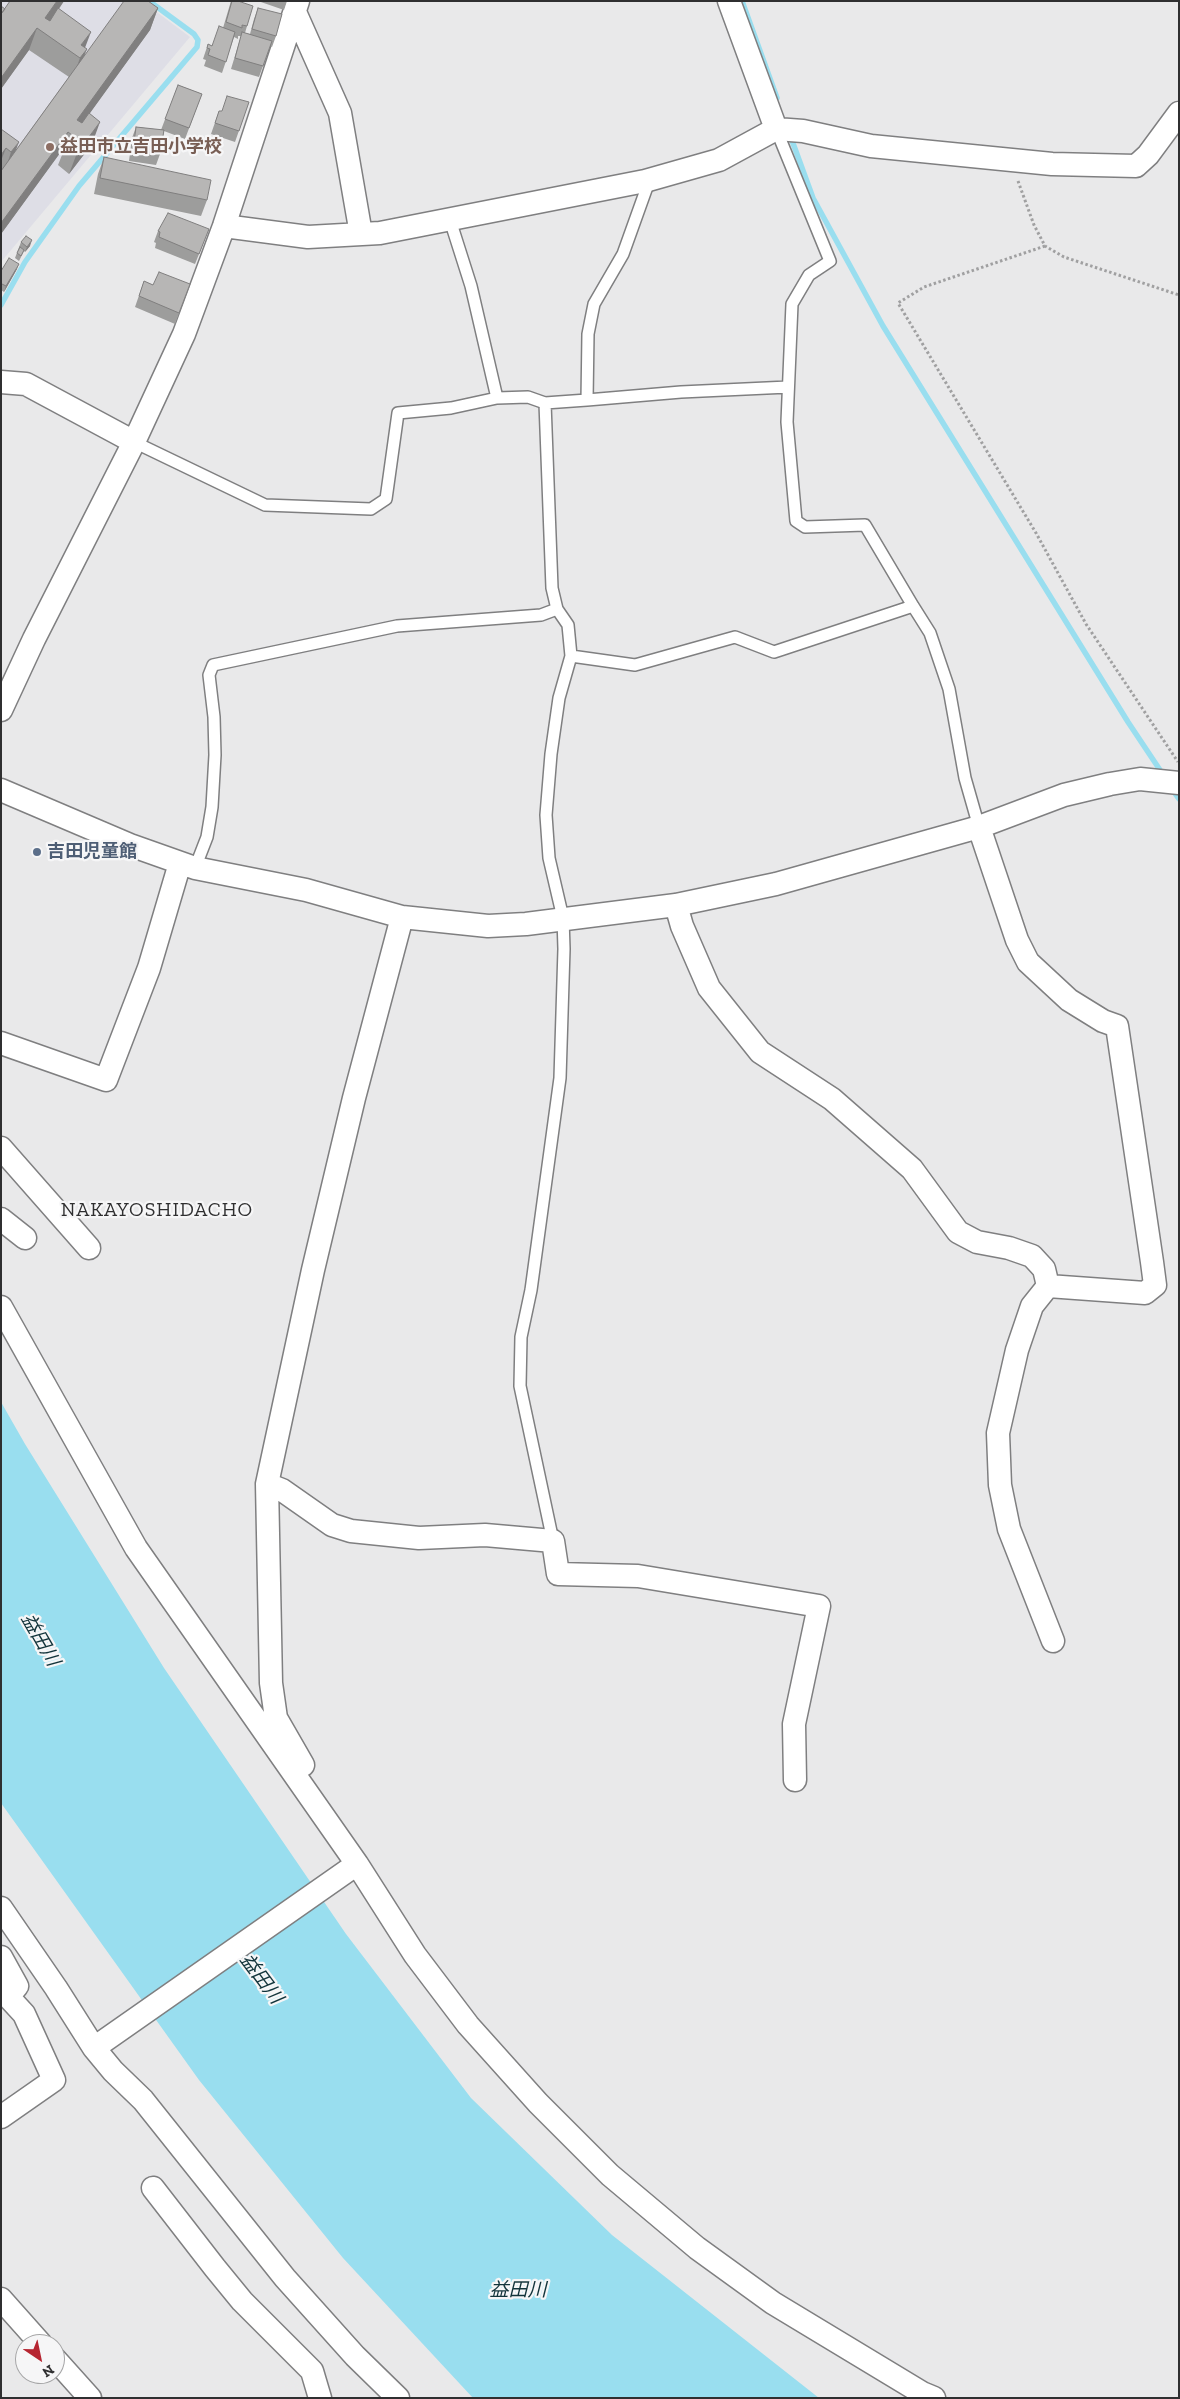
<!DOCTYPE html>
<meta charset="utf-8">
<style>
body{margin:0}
#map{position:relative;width:1180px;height:2399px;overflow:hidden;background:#e9e9ea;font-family:"Zilla Slab",serif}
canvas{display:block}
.frame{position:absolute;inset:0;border:2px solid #2f2f30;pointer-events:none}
.north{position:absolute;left:15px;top:2334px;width:50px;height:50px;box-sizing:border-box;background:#f6f6f7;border:1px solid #a6a6a7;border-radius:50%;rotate:146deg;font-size:14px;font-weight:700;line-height:20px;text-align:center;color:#2f2f30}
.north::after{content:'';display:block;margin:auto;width:18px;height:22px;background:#b62531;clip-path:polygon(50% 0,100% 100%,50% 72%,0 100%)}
</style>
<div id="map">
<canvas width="1180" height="2399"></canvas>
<div class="frame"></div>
<div class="north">N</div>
</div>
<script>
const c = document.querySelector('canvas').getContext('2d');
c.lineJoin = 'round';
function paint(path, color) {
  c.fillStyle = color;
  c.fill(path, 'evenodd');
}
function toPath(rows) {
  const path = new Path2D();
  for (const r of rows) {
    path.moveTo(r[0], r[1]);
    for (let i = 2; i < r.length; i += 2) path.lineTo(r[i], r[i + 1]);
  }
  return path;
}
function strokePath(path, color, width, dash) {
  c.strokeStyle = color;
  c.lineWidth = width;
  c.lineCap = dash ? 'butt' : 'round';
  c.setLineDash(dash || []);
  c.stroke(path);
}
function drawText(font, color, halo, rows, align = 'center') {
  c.font = font + ' "Zilla Slab","Noto Sans JP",serif';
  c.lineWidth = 4.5;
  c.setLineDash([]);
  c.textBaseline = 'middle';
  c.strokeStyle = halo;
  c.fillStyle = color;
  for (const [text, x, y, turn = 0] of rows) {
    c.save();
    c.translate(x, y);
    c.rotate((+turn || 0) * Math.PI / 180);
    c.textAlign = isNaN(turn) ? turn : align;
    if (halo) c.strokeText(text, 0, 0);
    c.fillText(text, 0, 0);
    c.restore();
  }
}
paint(toPath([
 [1,1,142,1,190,37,1,262]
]), '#dedee6');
paint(toPath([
 [1,1402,25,1444,164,1668,346,1934,471,2098,612,2235,819,2398,473,2398,343,2258,199,2080,1,1803]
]), '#99deef');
strokePath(toPath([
 [742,1,777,98],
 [790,135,813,198,883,326,1128,722,1164,776],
 [1,305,25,262,79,186,197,47,198,40,194,34,149,1],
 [1171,788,1179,799]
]), '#99deef', 5.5);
const service = toPath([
 [776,129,830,261,809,275,792,304,787,422,796,521,805,527,865,525,913,606,930,633,949,689,965,778,979,827],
 [450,220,471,286,497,398,528,397,545,403],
 [587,400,681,392,788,387],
 [134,442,265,505,371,509,386,499,398,413,451,408,497,398],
 [571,656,635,665,735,637,774,652,913,606],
 [195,868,207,837,212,807,215,755,214,717,209,675,213,665,397,626,541,615,557,609],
 [553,1541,520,1386,521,1337,531,1290,560,1078,564,949,563,918,549,858,546,815,551,754,559,698,571,656,568,625,557,609,552,588,545,403,587,400,588,334,594,304,623,254,647,187,645,181]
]);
const minor = toPath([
 [729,1,776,129],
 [295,12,340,113,361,234],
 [224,226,308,237,380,233,645,181,719,160,776,129,803,131,871,146,1052,164,1136,166,1148,155,1179,113],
 [1,382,26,384,134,442],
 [1,710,34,639,134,442,184,334,224,226,298,1],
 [1,790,130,845,195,868,306,890,402,917,488,926,526,924,676,905,776,884,979,827,1064,795,1110,784,1140,779,1179,783],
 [676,905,682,926,709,988,760,1052,832,1099,912,1169,958,1232,977,1242,1009,1248,1032,1256,1044,1269,1048,1286,1145,1293,1155,1285,1152,1262,1117,1026,1103,1021,1069,1000,1028,962,1017,940,979,827],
 [1,1043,106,1080,149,968,180,863],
 [1,1148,89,1248],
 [1,1219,25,1238],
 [1048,1286,1032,1306,1017,1350,998,1433,1000,1485,1009,1529,1053,1641],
 [1,1307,136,1548,357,1864,415,1955,468,2025,538,2103,610,2175,697,2248,773,2303,922,2393,934,2398],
 [267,1484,282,1490,332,1525,351,1531,419,1538,485,1535,553,1541,558,1574,638,1576,819,1606,794,1724,795,1780],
 [303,1765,276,1718,271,1683,267,1484,313,1270,354,1098,402,917],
 [1,1908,56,1988,94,2048,357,1864],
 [1,1957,17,1986,8,1997],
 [1,1989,24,2014,54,2080,1,2117],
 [94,2048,113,2071,143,2100,285,2278,355,2356,398,2398],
 [153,2188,215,2268,242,2301,312,2371,320,2398],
 [1,2299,41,2344],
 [55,2359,90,2398]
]);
strokePath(service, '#7f7f80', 14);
strokePath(minor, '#7f7f80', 25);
strokePath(toPath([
 [1018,181,1034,225,1045,246,1064,257,1179,295],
 [1045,246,924,287,898,303,1036,533,1086,624,1178,762]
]), '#a0a0a1', 3, [2.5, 2.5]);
strokePath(service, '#fff', 11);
strokePath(minor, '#fff', 22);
paint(toPath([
 [10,1,64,1,59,9,85,48,83,58,158,8,150,30,89,114,92,144,69,174,58,165,62,155,60,153,1,234,1,129,16,150,69,77,29,50,1,89,1,6,5,9],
 [231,1,247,26,245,33,250,34,254,19,258,8,276,36,272,47,270,46,259,77,231,69,241,36,238,36,238,39,234,37,222,73,204,66,206,60,203,59,208,44,212,46,223,28],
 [258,1,287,1,284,10],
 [178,85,202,94,185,139,164,131,160,154,156,165,129,161,132,138,136,127,163,130,161,130],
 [249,102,235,142,211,134,219,111,222,111],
 [104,157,207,200,201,216,94,194,98,174],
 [209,229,195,264,155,248,156,243,154,242,158,231],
 [21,242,30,246,25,252,24,251,19,261,15,258],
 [17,269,4,292,1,290,1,271],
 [144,281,153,285,190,284,175,324,135,307]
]), '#9d9d9c');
paint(toPath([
 [57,1,64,1,42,32,45,18],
 [158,8,150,30,72,138,77,120],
 [37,28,29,50,1,89,1,78],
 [91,32,83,53,81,45],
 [87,49,79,70,72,80,80,58],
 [100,122,92,144,69,174,77,153],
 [68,132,60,153,1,234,1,223],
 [19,142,11,163,4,174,11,152],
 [6,148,1,161,1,155],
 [32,240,30,246,25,252,27,247],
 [19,264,17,269,4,292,6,286]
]), '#807f7f');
const building = toPath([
 [10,1,57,1,45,18,50,21,58,8,91,32,81,45,87,49,80,58,37,28,1,78,1,14,10,1],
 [124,1,148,1,158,8,77,120,82,123,89,113,100,122,77,153,66,144,72,135,68,132,1,223,1,171,124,1],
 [232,1,238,1,253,6,247,26,242,25,242,28,226,22,232,1],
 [1,6,5,9,1,14,1,6],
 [258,8,282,14,276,36,252,29,258,8],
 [219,26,235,32,226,62,208,55,210,49,207,48,208,44,212,46,219,26],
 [242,32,272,41,263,66,235,58,242,32],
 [178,85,202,94,189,128,165,119,178,85],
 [227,96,249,102,239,131,215,123,219,111,222,111,227,96],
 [136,127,164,130,160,154,133,150,136,127],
 [1,129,19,142,11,152,6,148,1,155,1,129],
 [104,157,211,180,207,200,100,178,104,157],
 [168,213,209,229,199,254,159,237,160,232,158,231,168,213],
 [26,236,32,240,27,247,21,242,26,236],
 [20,247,24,250,21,256,17,253,20,247],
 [9,258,19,264,6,286,2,284,1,285,1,271,9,258],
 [159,272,190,284,179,313,139,296,144,281,153,285,159,272]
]);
paint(building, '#b7b6b5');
strokePath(building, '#807f7f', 1);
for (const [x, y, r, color] of [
 [50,147,5,"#8d6e63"],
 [37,852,5,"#5c6f8a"]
]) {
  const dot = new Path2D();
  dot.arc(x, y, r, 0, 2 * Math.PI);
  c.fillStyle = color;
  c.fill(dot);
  strokePath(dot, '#f6f6f7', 2);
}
drawText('bold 18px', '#785e54', '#f6f6f7', [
 ["益田市立吉田小学校",60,147]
], 'left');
drawText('bold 18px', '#4e5e75', '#f6f6f7', [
 ["吉田児童館",47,852]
], 'left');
drawText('italic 19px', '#12343b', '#f6f6f7', [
 ["益田川",40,1640,60],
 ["益田川",261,1979,53],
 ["益田川",518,2291]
]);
c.letterSpacing = '1px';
drawText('20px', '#2f2f30', '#f6f6f7', [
 ["NAKAYOSHIDACHO",157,1210]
]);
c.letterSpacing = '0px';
</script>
